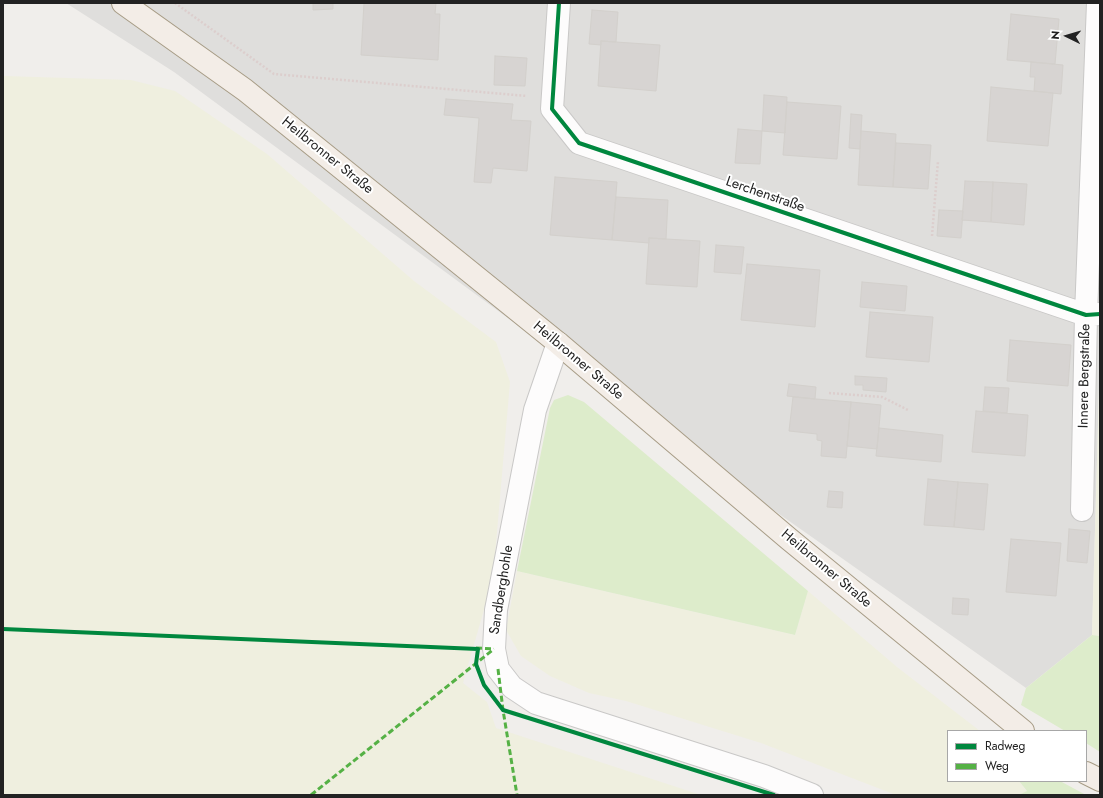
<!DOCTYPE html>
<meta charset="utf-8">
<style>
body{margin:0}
#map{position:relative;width:1103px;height:798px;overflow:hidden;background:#f0eeeb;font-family:Jost,sans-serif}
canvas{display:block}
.frame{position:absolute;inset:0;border:4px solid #222;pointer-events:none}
.legend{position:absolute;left:947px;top:730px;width:140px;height:52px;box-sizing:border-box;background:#fff;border:1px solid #a7a7a7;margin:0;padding:5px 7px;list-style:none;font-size:12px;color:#222}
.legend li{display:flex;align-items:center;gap:8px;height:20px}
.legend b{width:20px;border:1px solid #a7a7a7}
.north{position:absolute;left:1047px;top:16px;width:40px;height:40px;-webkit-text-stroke:3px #fff;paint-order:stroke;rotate:275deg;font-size:11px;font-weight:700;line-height:16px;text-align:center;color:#222}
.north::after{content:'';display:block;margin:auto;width:14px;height:18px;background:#222;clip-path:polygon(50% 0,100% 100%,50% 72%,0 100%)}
</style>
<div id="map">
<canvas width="1103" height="798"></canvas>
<div class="frame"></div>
<ul class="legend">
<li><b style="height:5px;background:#00873e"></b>Radweg</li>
<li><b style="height:5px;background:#55b145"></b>Weg</li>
</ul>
<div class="north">N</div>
</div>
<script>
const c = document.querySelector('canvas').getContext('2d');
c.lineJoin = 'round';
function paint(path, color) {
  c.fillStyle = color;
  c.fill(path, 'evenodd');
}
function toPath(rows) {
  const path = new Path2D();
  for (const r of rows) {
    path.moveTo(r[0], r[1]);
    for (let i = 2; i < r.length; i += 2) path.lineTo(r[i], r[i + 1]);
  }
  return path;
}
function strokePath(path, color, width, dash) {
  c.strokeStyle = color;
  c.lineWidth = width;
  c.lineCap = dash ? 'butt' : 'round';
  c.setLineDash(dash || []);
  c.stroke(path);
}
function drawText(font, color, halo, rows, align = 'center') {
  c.font = font + ' Jost,sans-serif';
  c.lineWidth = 4;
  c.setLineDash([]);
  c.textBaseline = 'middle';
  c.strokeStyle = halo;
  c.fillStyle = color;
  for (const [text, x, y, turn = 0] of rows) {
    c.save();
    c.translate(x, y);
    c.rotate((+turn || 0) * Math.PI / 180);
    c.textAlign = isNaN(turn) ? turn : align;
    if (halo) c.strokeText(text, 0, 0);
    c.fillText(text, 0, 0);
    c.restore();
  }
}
paint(toPath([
 [66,3,1100,3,1100,355,1092,635,1026,688,653,425,174,72]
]), '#dfdedc');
paint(toPath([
 [3,66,4,76,131,80,175,91,267,154,414,281,496,342,510,382,493,578,463,683,487,702,496,728,701,795,3,795],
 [1100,355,1100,636,1092,635],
 [517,571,795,635,808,591,897,667,980,731,948,731,948,781,1019,781,1027,792,1019,795,896,795,761,743,626,701,589,693,550,676,521,656,506,630]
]), '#efefdf');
paint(toPath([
 [568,395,584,402,808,591,795,635,517,571,550,408,554,400],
 [1092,635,1100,636,1100,752,1086,743,1086,731,1065,731,1021,705,1026,688],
 [1019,781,1060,781,1086,795,1019,795,1027,791]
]), '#ddeccb');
const building = toPath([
 [313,3,333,3,333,9,313,10,313,3],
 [364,3,436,3,435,14,440,14,438,60,361,55,364,3],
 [592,10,618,12,616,42,601,41,601,45,589,44,592,10],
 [1011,14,1059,19,1055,64,1007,60,1011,14],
 [601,41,660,45,656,91,598,86,601,41],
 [495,56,527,58,525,86,494,85,495,56],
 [1031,62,1063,65,1061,94,1034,91,1035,77,1030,77,1031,62],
 [991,87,1053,93,1048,146,987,141,991,87],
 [764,95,787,97,785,133,762,131,764,95],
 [446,99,513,104,511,120,531,121,527,171,493,168,491,183,474,182,479,118,444,115,446,99],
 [787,102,841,106,837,159,783,155,787,102],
 [851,114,862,115,860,149,849,148,851,114],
 [738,129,762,131,760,164,735,163,738,129],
 [861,131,896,134,893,187,858,185,861,131],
 [896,143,931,145,928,189,893,187,896,143],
 [555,177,617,182,612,240,550,235,555,177],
 [965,181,993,182,991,222,962,220,965,181],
 [993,182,1027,184,1024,225,991,222,993,182],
 [616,197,668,200,666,239,649,238,649,243,612,240,616,197],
 [939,210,963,211,961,238,937,236,939,210],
 [649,238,700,241,697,287,646,284,649,238],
 [716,245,744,247,741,274,714,272,716,245],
 [747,264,820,270,815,327,741,320,747,264],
 [862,282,907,286,905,311,860,307,862,282],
 [870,312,933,317,929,362,866,357,870,312],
 [1010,340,1071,345,1068,386,1007,381,1010,340],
 [855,376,887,378,886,392,863,390,863,385,855,385,855,376],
 [789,384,816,387,815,399,787,396,789,384],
 [985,387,1009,388,1007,413,983,411,985,387],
 [793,397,851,402,846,458,821,456,822,441,817,440,817,434,789,431,793,397],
 [851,402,881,405,877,449,847,446,851,402],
 [976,411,1028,415,1025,456,972,452,976,411],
 [879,428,943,435,941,462,876,456,879,428],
 [928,479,958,482,954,527,924,525,928,479],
 [958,482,988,484,984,530,954,527,958,482],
 [829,491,843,492,842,508,827,507,829,491],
 [1069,529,1090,531,1087,563,1067,561,1069,529],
 [1011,539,1061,543,1056,596,1006,592,1011,539],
 [953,598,969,599,968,615,952,614,953,598]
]);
paint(building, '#d7d4d2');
strokePath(building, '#d3d0cc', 1);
const minor = toPath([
 [559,3,552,109,579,143,1086,315,1100,314],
 [558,343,535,410,496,610,494,649,498,669,512,687,536,703,764,776,812,795],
 [1082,510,1086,315,1098,3]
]);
const major = toPath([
 [123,3,245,90,558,343,789,539,1023,731],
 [1086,773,1100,780]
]);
strokePath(minor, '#c9c8c7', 24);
strokePath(major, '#a79c86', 24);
strokePath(toPath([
 [175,3,274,74,527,96],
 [932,236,938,161],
 [829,393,882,397,908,410]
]), '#dccecd', 2.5, [2, 2]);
strokePath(minor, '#fdfcfc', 22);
strokePath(major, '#f3ede7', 22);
strokePath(toPath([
 [476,648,494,649],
 [498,669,503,710,517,795],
 [311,795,494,649]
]), '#55b145', 3, [6, 3]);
strokePath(toPath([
 [559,3,552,109,579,143,1086,315,1100,314],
 [3,629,478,649,476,664,484,685,503,710,774,795]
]), '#00873e', 4);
drawText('14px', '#222', '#fff', [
 ["Heilbronner Straße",327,156,39],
 ["Lerchenstraße",765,195,19],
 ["Heilbronner Straße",578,361,40],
 ["Innere Bergstraße",1085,376,-89],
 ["Heilbronner Straße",826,569,40],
 ["Sandberghohle",502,590,-81]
]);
</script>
